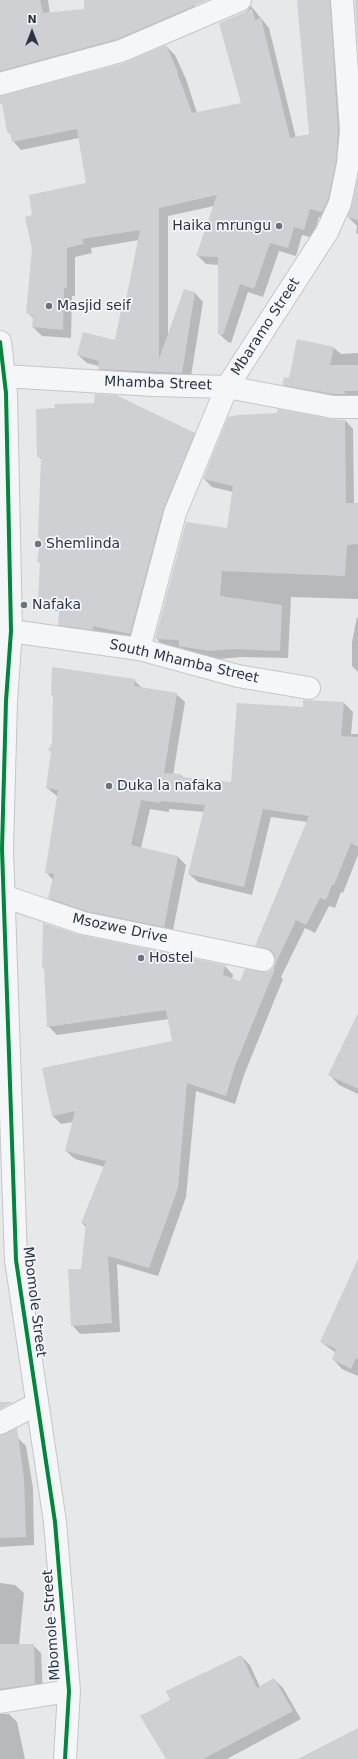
<!DOCTYPE html>
<style>
body{margin:0}
#map{position:relative;width:358px;height:1759px;overflow:hidden;background:#e6e8ea;font-family:"DejaVu Sans",sans-serif}
canvas{display:block}
.north{position:absolute;left:12px;top:12px;width:40px;height:40px;-webkit-text-stroke:3px #f4f6f9;paint-order:stroke;rotate:0deg;font-size:11px;font-weight:700;line-height:16px;text-align:center;color:#2b3445}
.north::after{content:'';display:block;margin:auto;width:14px;height:18px;background:#2b3445;clip-path:polygon(50% 0,100% 100%,50% 72%,0 100%)}
</style>
<div id="map">
<canvas width="358" height="1759"></canvas>
<div class="north">N</div>
</div>
<script>
const c = document.querySelector('canvas').getContext('2d');
c.lineJoin = 'round';
function paint(path, color) {
  c.fillStyle = color;
  c.fill(path, 'evenodd');
}
function toPath(rows) {
  const path = new Path2D();
  for (const r of rows) {
    path.moveTo(r[0], r[1]);
    for (let i = 2; i < r.length; i += 2) path.lineTo(r[i], r[i + 1]);
  }
  return path;
}
function strokePath(path, color, width, dash) {
  c.strokeStyle = color;
  c.lineWidth = width;
  c.lineCap = dash ? 'butt' : 'round';
  c.setLineDash(dash || []);
  c.stroke(path);
}
function drawText(font, color, halo, rows, align = 'center') {
  c.font = font + ' "DejaVu Sans",sans-serif';
  c.lineWidth = 3.5;
  c.setLineDash([]);
  c.textBaseline = 'middle';
  c.strokeStyle = halo;
  c.fillStyle = color;
  for (const [text, x, y, turn = 0] of rows) {
    c.save();
    c.translate(x, y);
    c.rotate((+turn || 0) * Math.PI / 180);
    c.textAlign = isNaN(turn) ? turn : align;
    if (halo) c.strokeText(text, 0, 0);
    c.fillText(text, 0, 0);
    c.restore();
  }
}
paint(toPath([
 [0,0,48,0,50,14,85,10,85,0,193,0,199,17,9,80,0,72],
 [298,0,342,0,346,126,331,220,319,217,313,238,302,235,296,256,279,251,263,297,248,292,231,343,228,342,219,334,219,265,206,264,197,255,214,206,168,216,168,337,195,293,203,302,190,382,108,378,99,369,99,366,87,363,78,355,116,341,127,301,139,240,91,248,92,253,75,257,75,296,72,296,71,338,42,336,33,327,34,319,27,312,33,249,33,216,87,184,79,138,21,150,13,141,12,135,8,132,125,64,166,46,175,55,186,79,197,113,242,104,246,12,251,6,269,28,296,138,311,135],
 [356,193,358,193,358,234,356,233,357,226,348,217],
 [334,348,341,354,358,353,358,398,292,393,283,384],
 [331,420,345,420,353,429,354,504,358,504,358,599,291,597,288,658,241,657,219,659,188,654,182,648,164,647,156,638,228,530,233,492,212,487,204,479],
 [194,433,203,443,139,642,68,634,59,625,60,611,48,610,39,601,41,564,38,561,42,540,39,537,42,460,38,456],
 [357,617,358,618,358,672,352,666,352,642],
 [134,680,143,689,176,694,185,702,173,775,181,775,184,778,232,783,304,708,304,701,344,703,353,712,351,734,358,734,358,855,343,893,341,892,335,908,329,906,315,933,305,928,281,977,283,979,244,1075,235,1104,196,1091,186,1197,158,1276,117,1264,120,1332,80,1334,72,1325,82,1269,86,1227,82,1223,105,1167,75,1159,66,1151,73,1122,61,1124,53,1116,173,1042,169,1019,57,1035,48,1026,45,970,43,968,80,936,225,966,233,975,232,979,241,982,268,973,273,969,276,963,276,957,265,954,256,945,307,822,271,817,252,895,198,882,189,874,204,812,169,809,169,812,150,809,141,848,178,857,186,865,172,935,58,906,49,898,53,880,46,872,58,797,47,788,53,743,54,697,52,695],
 [358,1033,358,1094,339,1085,330,1075],
 [358,1292,358,1376,342,1369,333,1359,336,1353,321,1342],
 [18,1438,26,1446,33,1488,34,1545,0,1547,0,1440],
 [0,1583,15,1585,24,1593,19,1645,33,1645,41,1653,43,1692,0,1701],
 [241,1656,250,1665,260,1687,274,1679,283,1688,301,1719,227,1759,167,1759,172,1700],
 [0,1714,9,1714,17,1722,25,1759,0,1759]
]), '#0003');
paint(toPath([
 [0,0,40,0,43,13,84,9,84,0,208,0,117,39,0,71],
 [297,0,330,0,338,130,336,162,328,199,322,212,310,209,304,230,294,227,288,248,270,243,254,289,240,284,223,335,218,334,218,257,196,256,217,195,159,208,159,359,184,289,195,292,182,373,98,369,99,361,77,355,83,332,115,340,123,300,126,300,140,230,82,239,84,244,67,248,67,288,64,288,63,330,32,327,33,316,26,313,32,249,25,217,32,215,29,195,86,183,77,129,12,142,10,132,7,132,2,104,0,104,0,96,124,63,166,45,177,70,178,75,192,113,241,103,219,23,252,9,255,20,261,18,290,138,309,134],
 [355,0,358,0,358,50],
 [358,177,358,220,347,217,352,206],
 [297,339,334,347,330,365,358,365,358,391,345,391,345,394,334,394,282,385,284,377,289,378],
 [95,394,116,395,195,433,163,510,130,634,93,626,93,630,58,625,60,602,38,601,40,562,37,561,41,538,38,537,41,457,37,457,36,409,55,408,54,404,94,403],
 [277,409,331,419,345,420,346,503,358,503,358,544,347,545,345,576,222,571,220,596,282,605,280,651,232,649,210,651,179,646,179,640,155,639,186,522,227,528,233,486,203,479,228,417,238,415,277,413],
 [52,667,135,679,134,686,177,693,164,773,181,774,181,777,231,782,237,703,303,707,303,700,344,702,341,736,358,737,358,847,351,843,334,885,332,885,326,900,320,898,306,925,296,920,273,969,275,969,235,1066,226,1096,187,1083,178,1188,149,1268,108,1256,112,1323,71,1326,68,1269,81,1269,86,1224,81,1223,106,1161,65,1151,75,1111,52,1116,42,1068,172,1041,166,1010,47,1027,44,968,42,968,43,923,80,935,225,965,223,975,240,981,245,969,267,972,272,969,275,963,275,956,271,950,255,946,309,816,263,809,244,887,188,874,205,805,161,801,160,803,141,800,131,845,178,856,164,927,86,911,48,898,54,874,45,873,58,790,46,788,51,752,48,750,52,743,53,695,51,695],
 [358,1013,358,1089,328,1075],
 [358,1259,358,1359,356,1358,351,1369,332,1359,336,1349,320,1342],
 [0,1402,13,1402,0,1409],
 [17,1428,24,1479,26,1537,0,1538,0,1435],
 [0,1644,34,1644,35,1684,0,1689],
 [241,1655,257,1688,274,1678,293,1711,203,1759,166,1759,140,1716,170,1700,166,1691],
 [358,1728,358,1759,298,1759]
]), '#ced0d3');
const street = toPath([
 [0,84,121,51,240,0],
 [0,342,6,393,11,631,6,701,2,849,16,1260,55,1522,69,1691,65,1759],
 [4,376,154,385,227,387,333,407,358,407],
 [11,631,139,649,238,676,309,688],
 [139,649,175,513,227,387,327,232,340,203,348,164,351,130,342,0],
 [3,896,83,923,263,960],
 [0,1423,37,1404],
 [0,1702,69,1691]
]);
strokePath(street, '#c4c6c8', 24);
strokePath(street, '#f5f6f7', 22);
strokePath(toPath([
 [0,342,6,393,11,631,6,701,2,849,16,1260,55,1522,69,1691,65,1759]
]), '#00873e', 4);
for (const [x, y, r, color] of [
 [279,226,4,"#6c737f"],
 [49,306,4,"#6c737f"],
 [38,544,4,"#6c737f"],
 [24,605,4,"#6c737f"],
 [109,786,4,"#6c737f"],
 [141,958,4,"#6c737f"]
]) {
  const dot = new Path2D();
  dot.arc(x, y, r, 0, 2 * Math.PI);
  c.fillStyle = color;
  c.fill(dot);
  strokePath(dot, '#f4f6f9', 1.5);
}
drawText('14px', '#2b3445', '#f4f6f9', [
 ["Haika mrungu",271,226,"right"],
 ["Masjid seif",57,306],
 ["Shemlinda",46,544],
 ["Nafaka",32,605],
 ["Duka la nafaka",117,786],
 ["Hostel",149,958]
], 'left');
drawText('14px', '#2b3445', '#f4f6f9', [
 ["Mbaramo Street",266,327,-57],
 ["Mhamba Street",158,384,2],
 ["South Mhamba Street",184,662,13],
 ["Msozwe Drive",120,929,12],
 ["Mbomole Street",34,1302,83],
 ["Mbomole Street",52,1625,-94]
]);
</script>
